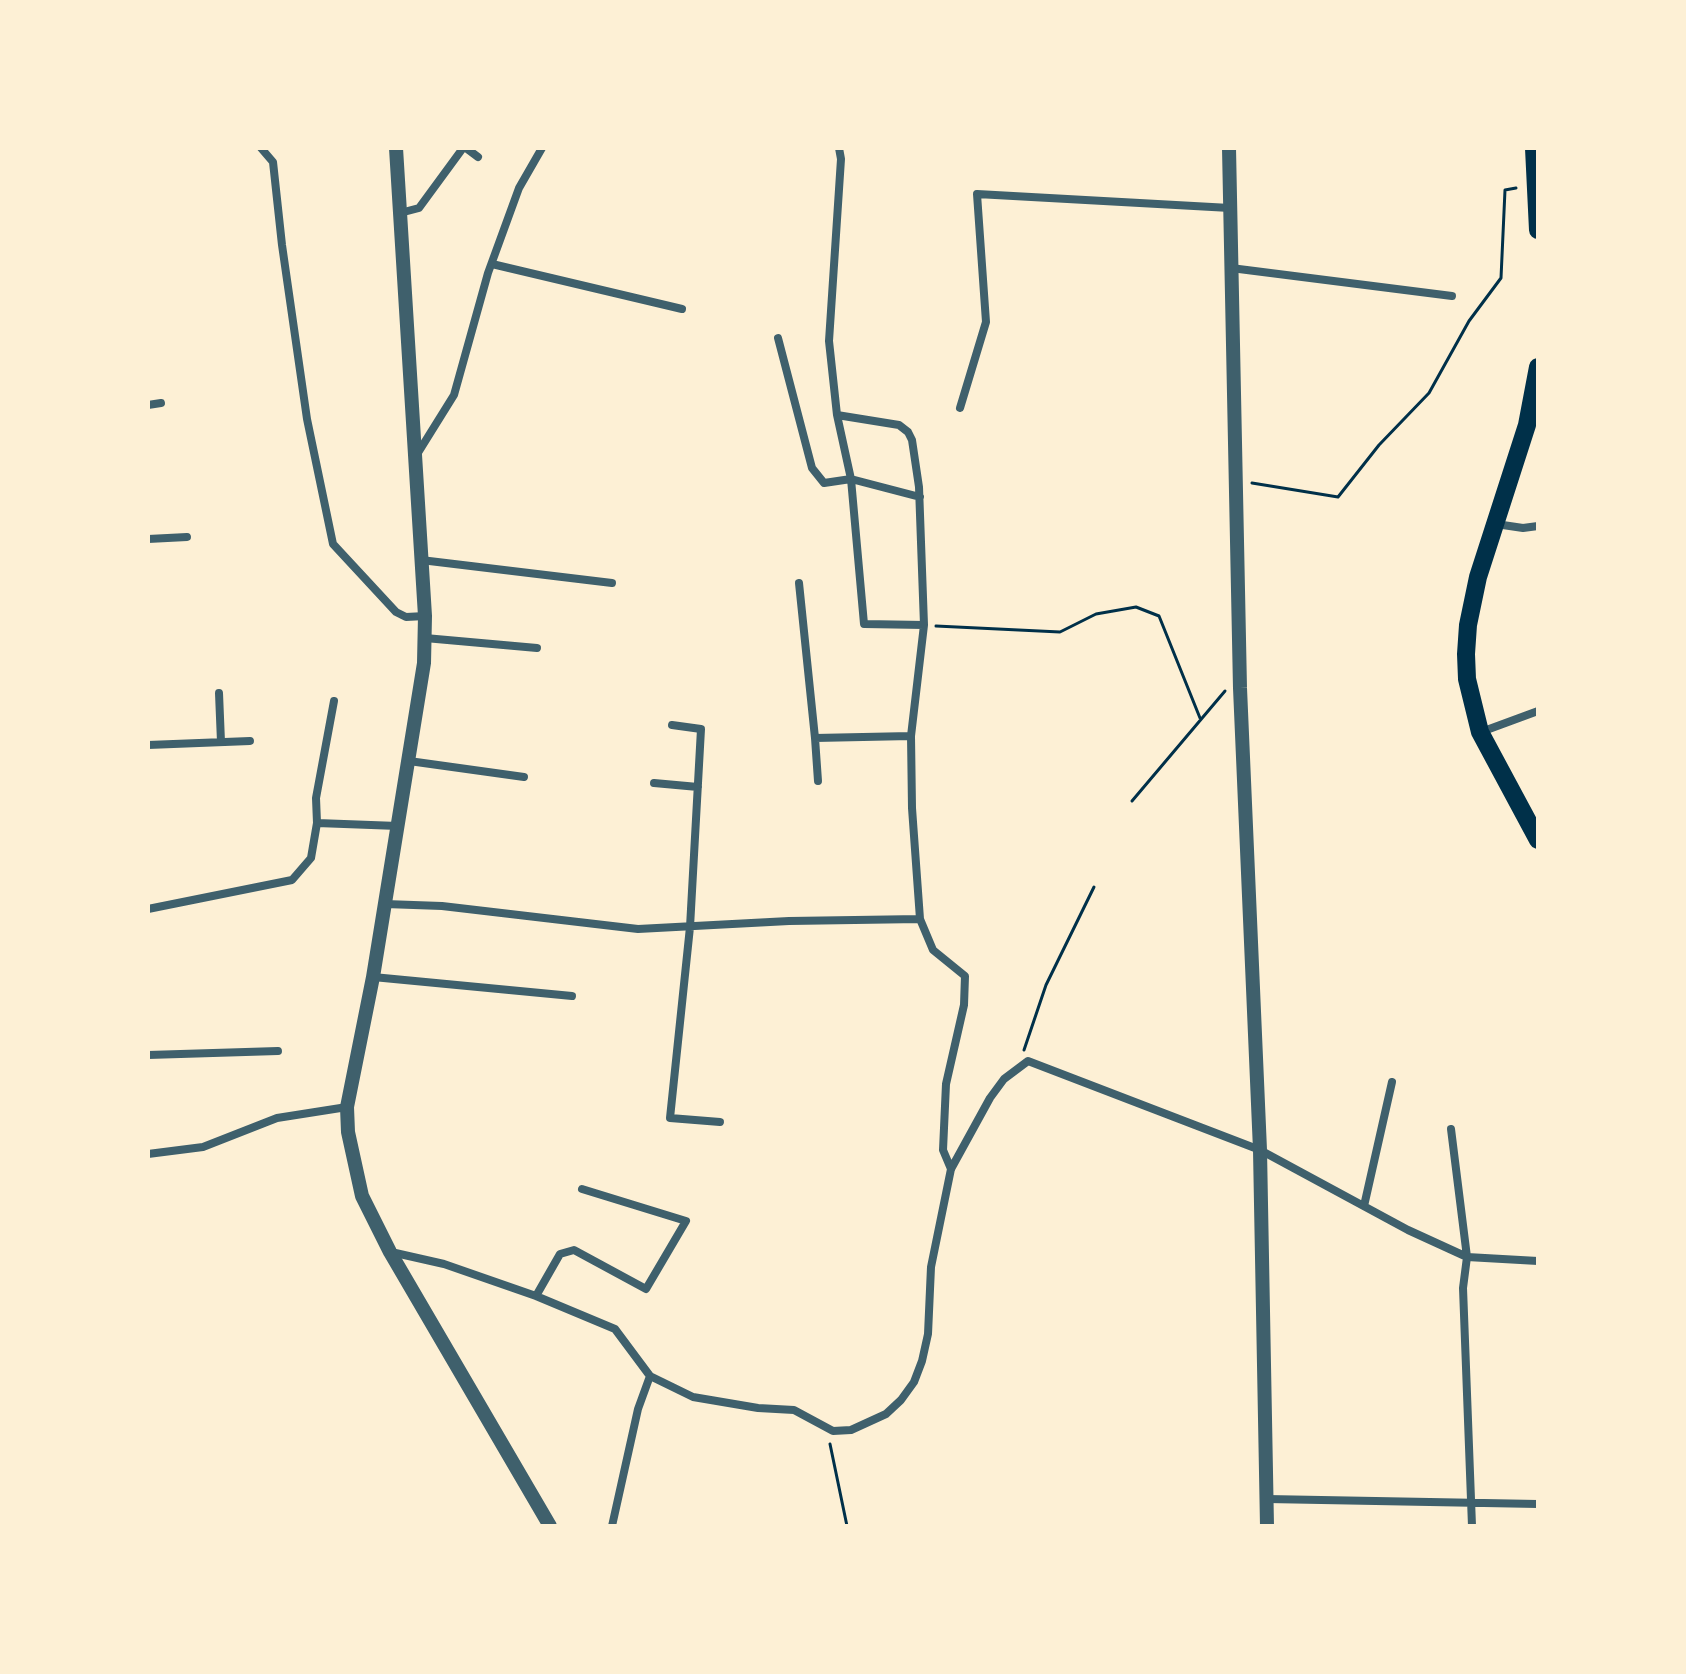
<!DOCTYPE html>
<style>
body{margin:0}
#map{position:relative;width:1686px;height:1674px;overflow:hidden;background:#fdf0d5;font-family:Jost,sans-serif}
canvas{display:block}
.frame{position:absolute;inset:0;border:150px solid #fdf0d5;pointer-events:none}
</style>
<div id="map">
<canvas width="1686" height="1674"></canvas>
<div class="frame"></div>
</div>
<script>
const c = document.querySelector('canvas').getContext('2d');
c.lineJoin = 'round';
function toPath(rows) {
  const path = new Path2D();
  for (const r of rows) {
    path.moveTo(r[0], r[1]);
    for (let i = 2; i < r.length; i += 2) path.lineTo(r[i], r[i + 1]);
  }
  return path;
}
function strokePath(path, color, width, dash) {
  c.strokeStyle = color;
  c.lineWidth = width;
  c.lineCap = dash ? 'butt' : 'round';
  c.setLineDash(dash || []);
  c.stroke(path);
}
strokePath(toPath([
 [1252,483,1338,497,1379,445,1429,393,1469,321,1501,278,1505,190,1516,188],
 [936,626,1060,632,1096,614,1136,607,1159,616,1200,718],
 [1132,801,1225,691],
 [1024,1050,1046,985,1094,887],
 [830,1444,847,1526]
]), '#003049', 3);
strokePath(toPath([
 [261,148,273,162,282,245,307,419,333,544,396,612,406,617,425,616],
 [466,148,478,157],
 [839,148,841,159,829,341,837,415,899,425,908,432,912,440,919,487,924,625,911,736,912,808,920,919,933,950,965,976,964,1005,946,1084,943,1150,951,1169],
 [400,213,419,208,463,148],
 [492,264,682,309],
 [1231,268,1452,296],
 [778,338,812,468,824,483,851,479,920,497],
 [148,405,161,403],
 [960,408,986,322,977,194,1230,208],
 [837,415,851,479,864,624,924,625],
 [416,456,454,395,488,273,519,188,542,148],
 [1496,524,1523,528,1538,526],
 [148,539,187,537],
 [421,560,612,583],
 [799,583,815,738,911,736],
 [425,638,537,648],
 [219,693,221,742],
 [672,725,701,729,690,927,670,1118,720,1122],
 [1481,732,1538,711],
 [815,738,818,781],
 [148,745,250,741],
 [409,761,524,777],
 [654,783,698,787],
 [317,823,316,798,334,701],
 [385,904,442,906,638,929,789,921,920,919],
 [148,909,292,880,311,858,317,823,398,826],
 [373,977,572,996],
 [148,1055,278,1051],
 [1451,1129,1467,1257,1463,1288,1472,1526],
 [148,1154,203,1147,277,1118,347,1107],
 [1364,1206,1392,1082],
 [391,1252,444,1264,536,1296,615,1329,650,1376,693,1397,758,1408,794,1410,833,1431,851,1430,886,1414,901,1400,914,1382,922,1361,928,1334,931,1267,951,1169,990,1098,1004,1079,1028,1061,1260,1150,1408,1230,1467,1257,1538,1261],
 [536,1296,560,1254,574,1250,646,1289,686,1221,582,1189],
 [1267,1499,1538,1504],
 [612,1526,638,1409,650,1376]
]), '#3f606c', 8);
strokePath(toPath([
 [396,148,425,616,424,663,373,977,347,1107,348,1132,362,1196,390,1252,550,1526],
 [1229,148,1240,688,1260,1150,1267,1526]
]), '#3f606c', 14);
strokePath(toPath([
 [1534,148,1538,230],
 [1538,367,1527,425,1478,577,1468,625,1466,654,1467,679,1480,732,1538,840]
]), '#003049', 18);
</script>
